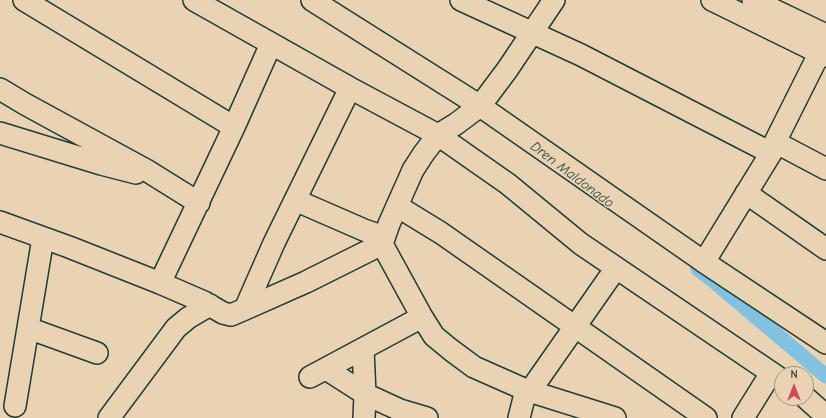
<!DOCTYPE html>
<style>
body{margin:0}
#map{position:relative;width:826px;height:418px;overflow:hidden;background:#ead3b3;font-family:"Comic Neue",sans-serif}
canvas{display:block}
.north{position:absolute;left:774px;top:366px;width:40px;height:40px;box-sizing:border-box;background:#ead3b3;border:1px solid #999780;border-radius:50%;rotate:0deg;font-size:11px;font-weight:700;line-height:16px;text-align:center;color:#1f3d34}
.north::after{content:'';display:block;margin:auto;width:14px;height:18px;background:#d1495b;clip-path:polygon(50% 0,100% 100%,50% 72%,0 100%)}
</style>
<div id="map">
<canvas width="826" height="418"></canvas>
<div class="north">N</div>
</div>
<script>
const c = document.querySelector('canvas').getContext('2d');
c.lineJoin = 'round';
function toPath(rows) {
  const path = new Path2D();
  for (const r of rows) {
    path.moveTo(r[0], r[1]);
    for (let i = 2; i < r.length; i += 2) path.lineTo(r[i], r[i + 1]);
  }
  return path;
}
function strokePath(path, color, width, dash) {
  c.strokeStyle = color;
  c.lineWidth = width;
  c.lineCap = dash ? 'butt' : 'round';
  c.setLineDash(dash || []);
  c.stroke(path);
}
function drawText(font, color, halo, rows, align = 'center') {
  c.font = font + ' "Comic Neue",sans-serif';
  c.lineWidth = 3;
  c.setLineDash([]);
  c.textBaseline = 'middle';
  c.strokeStyle = halo;
  c.fillStyle = color;
  for (const [text, x, y, turn = 0] of rows) {
    c.save();
    c.translate(x, y);
    c.rotate((+turn || 0) * Math.PI / 180);
    c.textAlign = isNaN(turn) ? turn : align;
    if (halo) c.strokeText(text, 0, 0);
    c.fillText(text, 0, 0);
    c.restore();
  }
}
strokePath(toPath([
 [698,269,710,278,826,376]
]), '#80c2e0', 15);
const minor = toPath([
 [24,0,234,127],
 [194,0,350,88,438,135,508,184,581,244,782,380],
 [312,0,480,106,704,262,826,343],
 [461,0,581,55,771,153],
 [712,0,826,56],
 [753,0,826,35],
 [0,89,25,104,146,170,199,203],
 [0,133,101,164,136,173],
 [775,142,826,169],
 [746,193,826,249],
 [295,200,364,230,384,237],
 [397,206,441,233,706,418],
 [0,222,69,247,160,283,204,302,223,313,231,315,245,309,306,282,382,244,389,224,413,170,424,153,438,135,456,124,480,106,507,70,554,0],
 [382,244,422,317,434,336,451,350,474,367,526,390,615,418],
 [704,262,771,153,775,142,826,40],
 [160,283,234,127,271,44],
 [245,309,274,243,350,88],
 [28,328,97,353],
 [363,349,365,394,364,418],
 [326,369,365,394,400,410,427,418],
 [310,377,422,317],
 [530,391,616,268],
 [806,398,826,416],
 [15,406,43,238],
 [109,418,176,328,188,318,210,305],
 [519,418,526,390],
 [743,418,771,373]
]);
strokePath(minor, '#1f3d34', 24);
strokePath(minor, '#ead3b3', 21);
drawText('italic 14px', '#294a45', '#ead3b3', [
 ["Dren Maldonado",572,175,37]
]);
</script>
